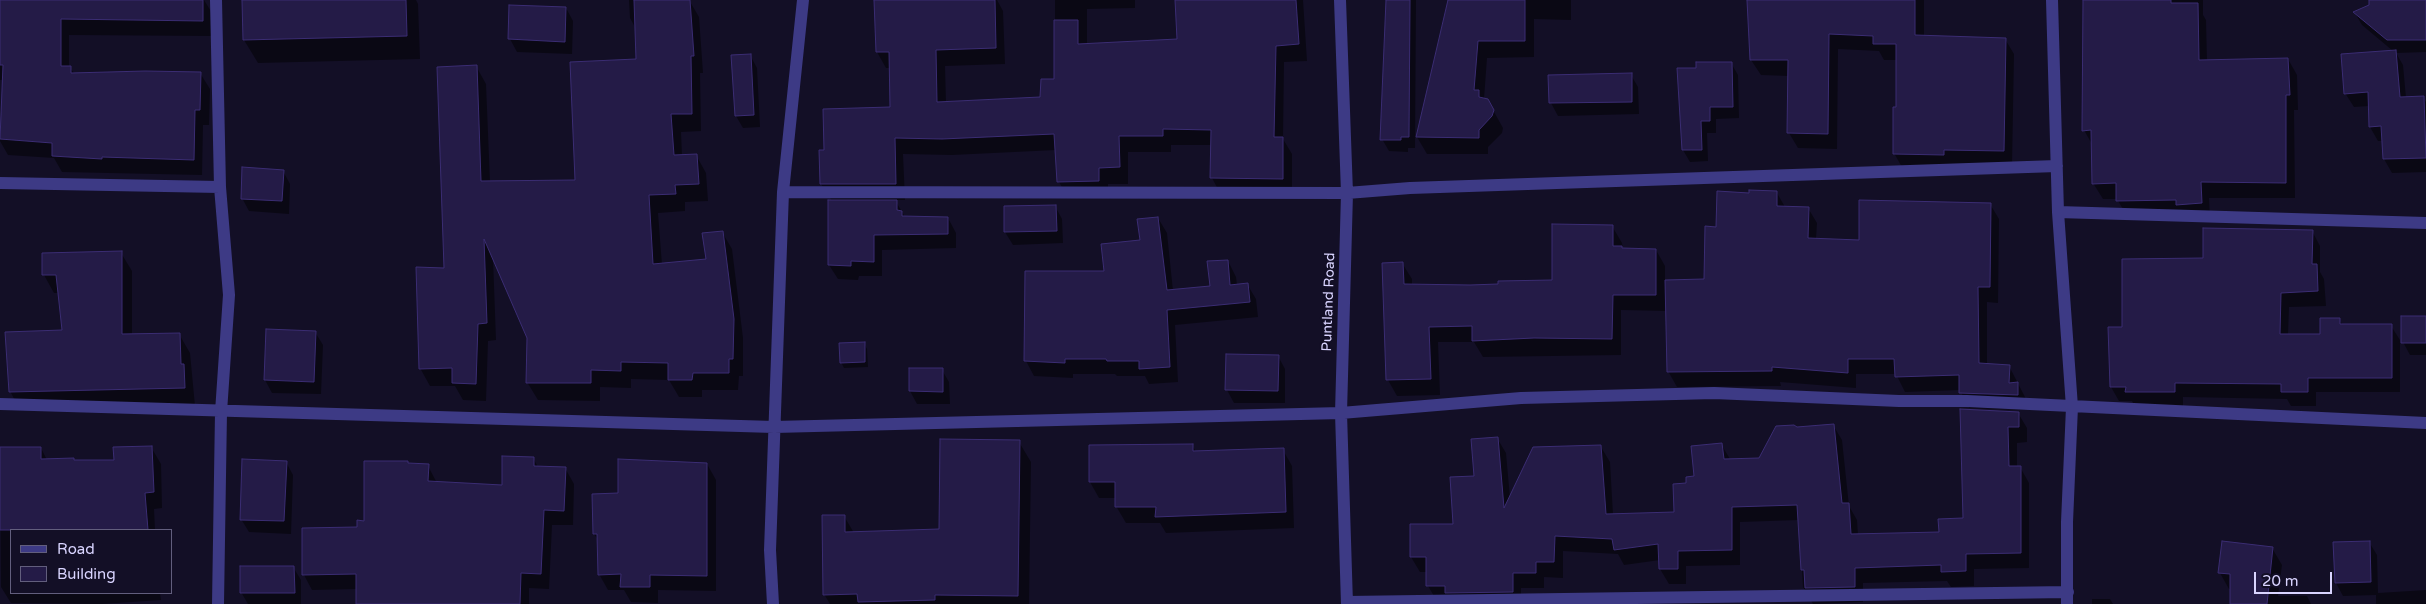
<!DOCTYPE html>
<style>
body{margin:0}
#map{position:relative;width:2426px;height:604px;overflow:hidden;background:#130f26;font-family:"Varela Round",sans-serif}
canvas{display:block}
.legend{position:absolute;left:10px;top:529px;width:162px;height:65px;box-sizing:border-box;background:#130f26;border:1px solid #625e7d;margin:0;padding:6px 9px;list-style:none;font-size:15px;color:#d9d4ff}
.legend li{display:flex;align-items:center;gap:10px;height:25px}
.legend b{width:25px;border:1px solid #625e7d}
.scale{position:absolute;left:2254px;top:572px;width:78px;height:22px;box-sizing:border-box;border:2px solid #d9d4ff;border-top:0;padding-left:6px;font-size:15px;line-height:18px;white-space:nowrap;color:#d9d4ff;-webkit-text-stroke:4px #130f26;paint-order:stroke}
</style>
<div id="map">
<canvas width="2426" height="604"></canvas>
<ul class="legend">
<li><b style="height:6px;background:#3d3a85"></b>Road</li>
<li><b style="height:14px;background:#241b47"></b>Building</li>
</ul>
<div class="scale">20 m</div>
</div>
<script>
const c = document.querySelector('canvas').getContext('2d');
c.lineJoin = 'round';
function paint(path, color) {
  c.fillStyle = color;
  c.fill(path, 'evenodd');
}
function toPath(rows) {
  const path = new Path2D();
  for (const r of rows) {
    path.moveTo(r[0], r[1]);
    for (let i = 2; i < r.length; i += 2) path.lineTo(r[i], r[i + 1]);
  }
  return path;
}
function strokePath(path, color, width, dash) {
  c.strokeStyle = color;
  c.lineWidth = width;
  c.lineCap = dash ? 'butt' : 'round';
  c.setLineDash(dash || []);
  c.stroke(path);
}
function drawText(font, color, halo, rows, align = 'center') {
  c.font = font + ' "Varela Round",sans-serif';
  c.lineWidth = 4;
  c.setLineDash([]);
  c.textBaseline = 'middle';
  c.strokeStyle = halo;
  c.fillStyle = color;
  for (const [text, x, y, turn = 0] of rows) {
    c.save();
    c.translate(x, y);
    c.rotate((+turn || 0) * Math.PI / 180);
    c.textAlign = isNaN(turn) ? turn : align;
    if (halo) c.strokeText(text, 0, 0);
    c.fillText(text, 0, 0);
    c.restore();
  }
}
paint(toPath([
 [0,0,204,0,212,13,211,36,69,35,69,67,75,74,200,73,210,89,209,125,203,125,202,175,62,172,54,158,8,155,0,141,3,80,0,80],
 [243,0,416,0,418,4,420,59,258,63,244,40],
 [629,0,689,0,699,17,703,73,700,73,701,131,681,132,682,156,696,155,706,173,708,201,685,202,685,211,658,213,662,265,707,260,722,232,732,249,743,338,743,376,739,376,738,390,702,390,702,397,679,397,669,380,631,379,631,388,600,387,600,401,538,400,527,382,528,338,493,258,496,340,488,341,486,401,463,400,455,386,430,386,420,368,446,269,476,66,486,84,490,182,576,182,638,60,636,29,630,18],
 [875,0,997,0,1003,11,1005,64,945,66,946,103,1042,98,1055,80,1055,0,1135,0,1135,8,1087,9,1087,45,1178,40,1176,0,1303,0,1307,61,1284,62,1283,139,1292,154,1292,195,1221,195,1212,178,1212,145,1171,145,1171,152,1128,152,1128,184,1108,184,1108,197,1068,198,1059,182,1056,150,952,155,903,154,905,200,895,200,905,217,948,218,956,233,956,248,882,250,882,276,859,276,858,280,838,279,829,265,832,201,821,184,826,151,891,108,891,68,886,68,877,52],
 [1386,0,1416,0,1415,148,1408,148,1408,152,1389,151,1382,139],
 [1450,0,1571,0,1571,20,1534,19,1534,57,1487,58,1484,99,1488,101,1503,128,1502,133,1488,147,1488,154,1427,154,1417,137],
 [1759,0,1924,0,1924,37,2005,39,2014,54,2012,166,1903,169,1894,153,1897,109,1897,60,1884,60,1879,51,1838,49,1837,149,1798,148,1789,133,1789,76,1761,75,1751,60],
 [2083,0,2203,0,2203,15,2206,20,2207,61,2288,59,2297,75,2298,110,2294,110,2295,198,2209,198,2210,219,2127,216,2117,199,2103,199,2093,183,2093,146,2084,130],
 [2370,0,2426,0,2426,52,2396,53,2403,65,2406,98,2423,98,2426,102,2426,172,2392,173,2384,159,2383,141,2378,141,2370,127,2369,106,2354,107,2345,93,2393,51,2362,25,2355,13,2370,6],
 [511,6,566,8,573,21,572,54,517,52,510,39],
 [750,55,757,68,760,127,743,128,736,116],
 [1731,63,1738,75,1739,118,1716,119,1716,133,1707,133,1708,161,1690,162,1683,150,1698,69],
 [1631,75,1638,87,1639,114,1558,116,1551,103,1550,76],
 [283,171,290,184,289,214,249,211,242,198],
 [1777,193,1785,207,1808,208,1817,223,1816,239,1860,242,1990,204,1999,219,1998,303,1987,302,1987,364,2009,366,2026,399,2027,410,1969,408,1960,390,1905,392,1896,374,1856,374,1856,388,1780,382,1781,386,1677,387,1668,371,1667,311,1621,310,1621,355,1483,357,1474,342,1438,342,1440,395,1397,396,1388,380,1402,263,1412,279,1412,285,1470,286,1553,281,1612,226,1622,243,1623,250,1656,250,1665,266,1665,281,1705,280,1717,228,1750,195],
 [1055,206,1062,219,1063,243,1013,245,1005,232],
 [1158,218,1167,233,1173,291,1211,288,1228,261,1236,277,1237,285,1247,284,1256,299,1258,317,1175,325,1178,382,1149,384,1145,376,1117,376,1115,374,1073,374,1073,378,1034,376,1026,361,1105,273,1141,241],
 [2312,231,2320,246,2320,272,2324,279,2326,306,2289,307,2288,335,2322,335,2339,320,2343,325,2391,326,2400,340,2400,392,2316,392,2316,406,2291,406,2287,399,2183,397,2183,406,2135,407,2132,401,2119,401,2111,387,2124,329,2204,259],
 [121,253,132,271,132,335,179,334,190,353,195,406,20,410,10,391,63,331,59,293,54,293,44,275],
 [2426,317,2426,355,2410,355,2403,342],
 [315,332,323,345,321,394,272,393,265,380],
 [864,343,867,349,868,367,844,368,841,362],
 [1278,356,1285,369,1285,403,1234,403,1227,390],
 [942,370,949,382,950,404,917,404,910,391],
 [1961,410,2018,413,2027,428,2027,442,2017,443,2017,467,2020,467,2029,483,2029,568,1974,569,1974,586,1951,587,1947,581,1863,583,1863,602,1813,604,1803,587,1799,520,1740,522,1740,565,1686,566,1686,584,1669,584,1660,569,1660,560,1624,565,1618,554,1563,551,1563,578,1544,577,1544,588,1521,588,1521,604,1437,601,1428,586,1428,572,1420,572,1411,557,1454,525,1475,477,1497,438,1506,453,1510,498,1601,447,1610,462,1613,515,1676,513,1688,484,1696,477,1721,444,1730,459,1760,460,1796,429,1833,425,1842,440,1849,506,1857,520,1858,535,1940,534,1965,520],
 [1019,442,1031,462,1029,604,830,604,824,594,844,516,854,533,940,531],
 [1192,445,1196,452,1283,450,1292,466,1294,528,1166,533,1160,523,1126,523,1116,506,1116,498,1099,498,1090,482,1090,446],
 [151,447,161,464,162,508,154,509,155,530,11,530,11,593,160,593,161,600,102,604,11,603,1,587,0,449,41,448,47,460,74,462,115,461],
 [533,458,538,467,565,468,574,484,573,525,552,525,549,589,529,588,529,604,357,604,357,589,312,590,304,575,365,522,408,465,428,466,437,483,503,486],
 [286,462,293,475,291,534,249,532,241,519],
 [707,464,716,480,716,591,658,590,658,603,631,602,624,590,608,590,599,574,598,540,594,534,619,494],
 [2369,542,2377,555,2378,593,2426,590,2426,604,2376,604,2376,595,2343,596,2336,583,2334,543],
 [2272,548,2282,565,2278,596,2307,596,2311,604,2231,604,2232,589,2229,589,2220,573],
 [293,567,301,580,301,604,248,604,241,592],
 [2092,599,2110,599,2113,604,2092,604]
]), '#0007');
const building = toPath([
 [0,0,203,0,203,21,61,19,61,66,71,66,71,73,145,71,201,72,200,110,195,110,194,160,102,157,102,159,52,156,52,143,0,139,3,65,0,65,0,0],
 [242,0,406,0,407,36,243,40,242,0],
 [634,0,690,0,694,56,691,56,692,114,671,114,674,155,697,154,699,184,675,185,676,194,649,195,653,264,706,259,702,233,723,231,734,319,733,359,729,359,729,373,693,373,692,380,668,380,668,363,621,362,621,371,591,370,591,383,526,383,527,338,484,239,487,323,478,324,476,384,452,383,452,368,419,369,416,267,444,268,437,67,477,65,481,181,575,180,570,62,636,59,634,0],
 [874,0,995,0,996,48,936,50,937,102,1040,97,1041,79,1054,79,1054,20,1078,20,1078,44,1177,39,1175,0,1296,0,1299,44,1276,46,1274,137,1283,137,1283,179,1210,178,1211,130,1163,129,1163,136,1119,136,1120,167,1099,168,1099,181,1057,182,1054,134,942,139,895,138,896,184,820,184,819,150,824,150,823,109,890,107,889,52,876,52,874,0],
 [1386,0,1410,0,1409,137,1401,137,1401,140,1380,140,1386,0],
 [1448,0,1525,0,1525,41,1478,41,1474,90,1479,90,1479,97,1488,99,1494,110,1492,116,1479,130,1479,138,1416,137,1448,0],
 [1747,0,1915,0,1915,35,2006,38,2004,151,1944,150,1944,155,1893,154,1893,107,1896,107,1896,44,1873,44,1873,36,1829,34,1828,134,1787,133,1788,60,1750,60,1747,0],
 [2083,0,2171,0,2171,3,2198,3,2199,60,2288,58,2290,95,2286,95,2286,183,2201,182,2202,203,2176,205,2176,200,2116,201,2116,183,2092,184,2091,130,2082,131,2083,0],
 [2369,0,2426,0,2426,40,2387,40,2353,12,2369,5,2369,0],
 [509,5,566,7,565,42,508,39,509,5],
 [2396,50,2400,97,2424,96,2426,158,2383,159,2381,126,2369,127,2368,92,2344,94,2341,54,2396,50],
 [751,54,754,115,735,116,731,55,751,54],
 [1696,62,1732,62,1733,107,1710,107,1710,121,1701,121,1702,150,1682,150,1677,68,1696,68,1696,62],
 [1632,73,1632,102,1549,103,1548,75,1632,73],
 [242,167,284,170,282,201,241,199,242,167],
 [1749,190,1777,191,1777,206,1809,207,1808,238,1859,240,1859,200,1991,203,1990,287,1978,287,1979,363,2010,365,2009,383,2018,382,2018,395,1959,393,1959,375,1895,377,1894,359,1848,359,1848,373,1772,367,1772,371,1667,372,1665,280,1704,279,1705,226,1716,227,1717,191,1749,193,1749,190],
 [828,200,897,200,897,210,902,211,902,216,948,217,948,234,874,235,874,262,851,261,851,266,828,265,828,200],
 [1056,205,1057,231,1004,232,1004,206,1056,205],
 [1158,217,1167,290,1210,286,1207,261,1228,260,1230,285,1248,283,1250,302,1167,310,1170,367,1139,369,1139,361,1107,361,1106,359,1065,359,1065,363,1024,361,1025,271,1104,271,1101,244,1140,240,1137,219,1158,217],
 [1552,224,1613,225,1613,246,1622,246,1622,248,1656,249,1656,295,1613,295,1612,339,1534,338,1472,341,1472,326,1429,327,1431,379,1386,380,1382,263,1403,262,1404,284,1470,285,1498,284,1498,281,1552,280,1552,224],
 [2203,228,2313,230,2312,264,2317,264,2318,291,2281,293,2280,334,2320,334,2320,318,2340,318,2340,324,2392,324,2392,378,2308,378,2308,392,2281,392,2281,384,2175,383,2175,392,2125,392,2126,387,2110,387,2108,327,2122,327,2122,259,2203,258,2203,228],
 [122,251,122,334,180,333,181,364,184,364,185,388,9,392,5,332,62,330,56,275,42,275,42,253,122,251],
 [2401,316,2426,316,2426,343,2401,343,2401,316],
 [266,329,316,331,314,382,264,380,266,329],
 [865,342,865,362,840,363,839,343,865,342],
 [1226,354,1279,355,1278,391,1225,390,1226,354],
 [909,368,943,368,943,392,909,391,909,368],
 [1960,409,2019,412,2019,427,2008,427,2009,466,2021,466,2021,553,1966,554,1966,571,1941,572,1941,565,1855,568,1855,587,1805,588,1804,570,1801,570,1797,505,1732,507,1732,550,1678,551,1678,569,1659,569,1658,544,1614,550,1612,539,1555,536,1554,562,1536,562,1536,573,1513,573,1513,592,1445,593,1445,586,1426,586,1426,557,1410,557,1410,524,1453,524,1450,477,1474,476,1471,439,1498,437,1504,508,1533,447,1601,445,1606,514,1674,512,1673,484,1686,483,1686,477,1694,476,1691,446,1722,443,1724,459,1759,458,1776,426,1794,425,1797,427,1834,424,1842,503,1849,503,1851,534,1939,532,1938,519,1963,518,1960,409],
 [940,439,1020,440,1018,596,935,595,935,600,858,602,857,594,823,595,822,515,845,515,845,532,939,529,940,439],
 [1193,444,1193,451,1284,448,1286,512,1155,517,1156,507,1115,507,1115,482,1089,482,1089,445,1193,444],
 [152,446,154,492,145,493,148,530,0,530,0,447,41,447,41,459,74,458,74,460,114,460,113,447,152,446],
 [502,456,534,457,534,466,566,467,564,511,544,510,541,574,521,573,520,604,356,604,356,574,302,575,302,528,357,527,357,520,364,521,364,461,408,461,408,463,429,464,428,481,502,485,502,456],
 [242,459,287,461,284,521,240,520,242,459],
 [618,459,707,463,707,576,650,575,650,587,620,587,621,574,598,575,597,534,593,534,592,494,618,493,618,459],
 [2222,541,2273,547,2267,604,2230,604,2230,574,2218,573,2222,541],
 [2370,541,2371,582,2335,583,2333,542,2370,541],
 [240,566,294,566,295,593,240,593,240,566]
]);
paint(building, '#241b47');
strokePath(building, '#3b2d73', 1);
strokePath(toPath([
 [216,0,220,187,229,295,221,412,218,604],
 [1340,0,1347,193,1341,413,1347,604],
 [2052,0,2058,212,2072,407,2067,522,2067,604],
 [0,183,220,187],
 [783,192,1347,193,1410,188,2057,166],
 [2058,212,2426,223],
 [0,404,774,427,1341,413,1521,398,1714,393,1899,401,1967,401,2426,423],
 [1347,602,2068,592],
 [773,604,770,550,783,192,803,0]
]), '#3d3a85', 12);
drawText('14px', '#d9d4ff', '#130f26', [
 ["Puntland Road",1329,302,-88]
]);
</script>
